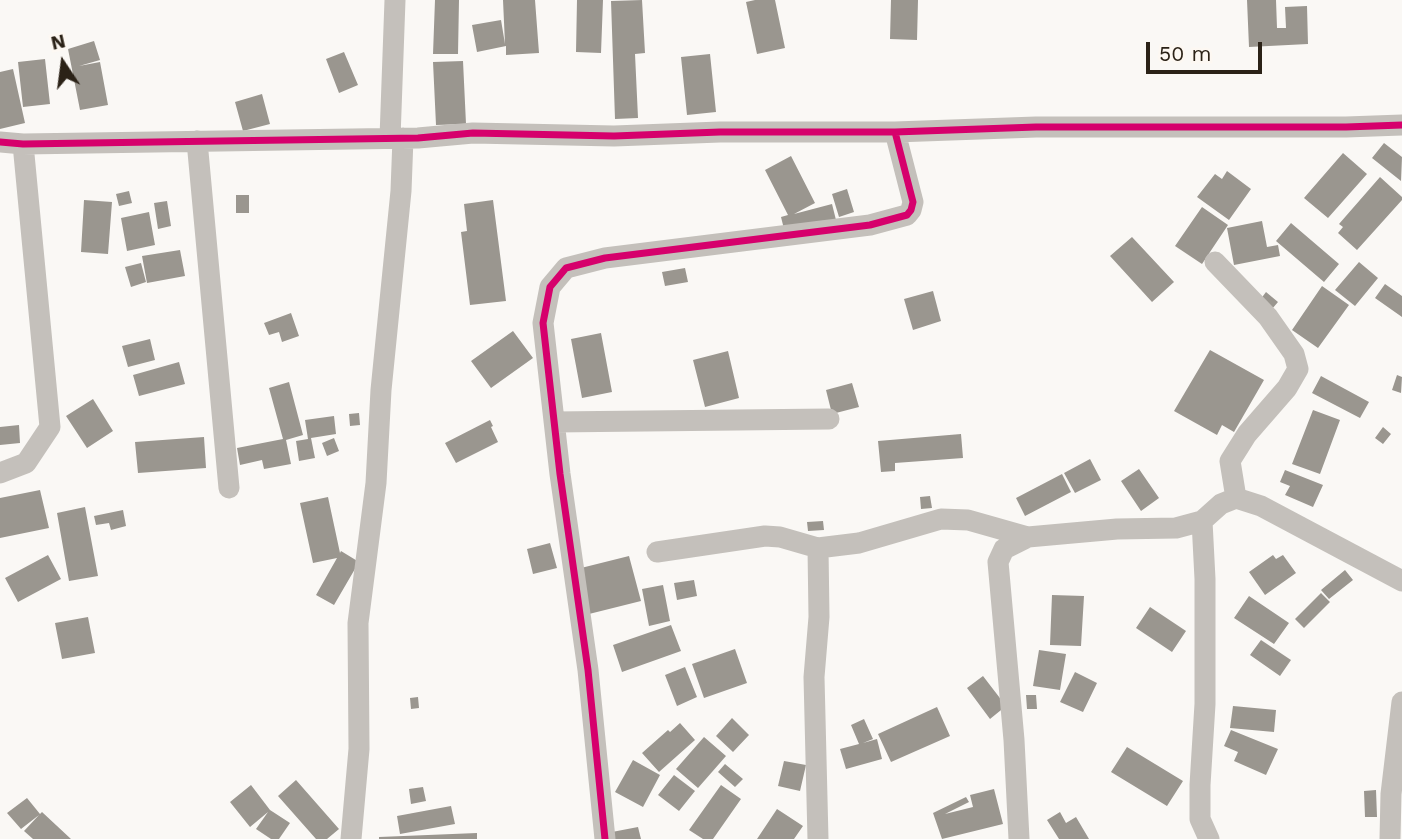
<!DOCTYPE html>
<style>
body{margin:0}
#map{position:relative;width:1402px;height:839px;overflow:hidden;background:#faf8f5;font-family:"Work Sans",sans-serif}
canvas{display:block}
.north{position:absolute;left:28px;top:28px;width:70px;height:70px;-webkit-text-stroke:5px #fdf8f2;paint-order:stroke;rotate:347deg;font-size:19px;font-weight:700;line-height:28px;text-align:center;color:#2b2217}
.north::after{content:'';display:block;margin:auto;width:24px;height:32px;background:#2b2217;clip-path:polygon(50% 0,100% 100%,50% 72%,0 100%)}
.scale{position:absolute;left:1146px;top:42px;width:116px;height:32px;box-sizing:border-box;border:4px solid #2b2217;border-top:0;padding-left:9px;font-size:21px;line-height:24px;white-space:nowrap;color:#2b2217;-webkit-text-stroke:5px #fdf8f2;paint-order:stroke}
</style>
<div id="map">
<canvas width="1402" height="839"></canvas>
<div class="north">N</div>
<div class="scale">50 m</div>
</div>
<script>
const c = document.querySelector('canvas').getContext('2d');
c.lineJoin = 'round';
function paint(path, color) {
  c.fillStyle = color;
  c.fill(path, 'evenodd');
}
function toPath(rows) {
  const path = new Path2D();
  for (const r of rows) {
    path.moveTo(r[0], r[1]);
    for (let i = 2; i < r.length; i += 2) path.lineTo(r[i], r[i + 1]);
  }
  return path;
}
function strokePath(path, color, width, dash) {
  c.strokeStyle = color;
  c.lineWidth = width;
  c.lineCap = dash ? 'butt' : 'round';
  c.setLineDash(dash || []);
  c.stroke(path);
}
paint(toPath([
 [435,0,459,0,458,54,433,54],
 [503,0,535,0,539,53,506,55,506,46,477,52,472,25,501,20,505,44],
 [577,0,603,0,601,53,576,52],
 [642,0,645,53,635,54,638,118,615,119,611,1],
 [755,0,775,0,785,48,757,54,746,2],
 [891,0,918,0,917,40,890,39],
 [1247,0,1276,0,1277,28,1286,28,1285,7,1307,6,1308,44,1249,47],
 [94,41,100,60,79,66,100,62,108,105,80,110,68,49],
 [344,52,358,85,339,93,326,59],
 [710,54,716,112,687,115,681,57],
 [45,59,50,104,23,107,18,62],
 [463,61,466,124,436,125,433,62],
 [13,69,25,123,0,129,0,72],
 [262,94,270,124,243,131,235,102],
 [1384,143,1402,157,1401,181,1372,158],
 [1343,153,1367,174,1328,218,1304,198],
 [791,156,815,203,794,214,832,204,837,224,786,237,781,217,788,215,765,170],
 [1227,171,1251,189,1229,220,1197,197,1215,174,1222,179],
 [1380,177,1402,197,1402,200,1357,250,1338,233,1343,227,1339,224],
 [847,189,854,212,839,217,832,194],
 [129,191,132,203,119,206,116,194],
 [236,195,249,195,249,213,236,213],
 [84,200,112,202,108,254,81,252],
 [493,200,506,301,470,305,461,232,467,231,464,204],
 [167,201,171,226,158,229,154,203],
 [1202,207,1228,225,1202,264,1175,246],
 [149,212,155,245,127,251,121,218],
 [1262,221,1267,247,1278,245,1280,256,1234,265,1227,228],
 [1291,223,1339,264,1324,282,1276,241],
 [1132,237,1174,282,1152,302,1110,256],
 [180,250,185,276,147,283,142,256],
 [1359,262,1378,278,1355,306,1335,290],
 [141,263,146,282,131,287,125,267],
 [685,268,688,282,665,286,662,272],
 [1385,284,1402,296,1402,317,1375,298],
 [1322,286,1349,305,1318,348,1292,330],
 [933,291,941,321,913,330,904,299],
 [1266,292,1278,302,1272,309,1260,300],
 [291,313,299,336,282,342,279,332,269,335,264,323],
 [513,331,533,358,491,388,471,361],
 [601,333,612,392,582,398,571,339],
 [150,339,155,360,128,367,122,346],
 [1210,350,1264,380,1234,432,1222,425,1217,435,1174,411],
 [728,351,739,398,705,407,693,360],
 [179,362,185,384,139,396,133,375],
 [1397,375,1402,377,1401,393,1392,390],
 [1321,376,1369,402,1360,418,1312,393],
 [289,382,303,435,286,440,291,464,264,469,262,460,240,465,237,448,283,439,269,388],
 [852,383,859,407,832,414,826,390],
 [93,399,113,431,87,448,66,416],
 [1313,410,1340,420,1320,474,1292,464],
 [359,413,360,425,350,426,349,414],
 [334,416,336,434,311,438,315,458,299,461,296,441,308,439,305,420],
 [490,420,493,426,491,427,498,442,456,463,445,443],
 [19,425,20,443,0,445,0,427],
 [1383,427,1391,434,1383,444,1375,438],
 [961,434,963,458,895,463,895,471,881,472,878,441],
 [204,437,206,468,138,473,135,442],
 [334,438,339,451,327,456,322,443],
 [1090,459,1101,480,1075,493,1064,473],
 [1139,469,1159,498,1141,511,1121,481],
 [1285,470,1323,485,1313,507,1285,495,1290,486,1280,482],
 [1062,474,1071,492,1025,516,1016,498],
 [40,490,49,528,0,538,0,498],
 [930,496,932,508,921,509,920,497],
 [328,497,340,553,341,551,359,562,334,605,316,595,337,558,313,563,300,503],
 [85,507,98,576,69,581,57,513],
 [123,510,126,526,111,530,109,523,96,525,94,516],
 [823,521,824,530,808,531,807,522],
 [550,543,557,568,533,574,527,549],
 [48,555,61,579,18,602,5,578],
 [1273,555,1276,559,1283,555,1296,573,1265,595,1249,572],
 [629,556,641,601,589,614,577,569],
 [1345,570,1353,580,1329,599,1321,590],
 [694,580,697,596,677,600,674,583],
 [663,585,670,621,649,626,642,589],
 [1321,593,1330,602,1304,628,1295,619],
 [1052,595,1084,596,1081,646,1050,645],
 [1249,596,1289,623,1274,644,1234,618],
 [1150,607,1186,631,1172,652,1136,628],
 [88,617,95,653,62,659,55,623],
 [671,625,681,651,622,672,613,645],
 [1261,640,1291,660,1280,676,1250,655],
 [735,649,747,683,704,698,692,664],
 [1039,650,1066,654,1060,690,1033,686],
 [685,667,697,697,677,706,665,675],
 [1075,672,1097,683,1083,712,1060,702],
 [983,676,1006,706,990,719,967,688],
 [1026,695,1036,695,1037,709,1027,709],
 [418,697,419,708,411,709,410,698],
 [1233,706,1276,710,1274,732,1230,728],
 [937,707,950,736,891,762,878,734],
 [732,718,749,735,733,752,716,736],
 [864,719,873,739,863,743,877,739,882,759,846,769,840,749,859,744,851,725],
 [680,723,695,740,659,772,642,753,668,730,670,732],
 [1231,730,1278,749,1266,775,1234,761,1238,752,1224,746],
 [704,737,726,756,698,788,676,769],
 [1127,747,1183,781,1167,806,1111,772],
 [633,760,660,775,643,807,615,792],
 [784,761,806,765,800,791,778,786],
 [725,764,743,779,735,787,718,772],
 [674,775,695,791,679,811,658,795],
 [296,780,339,829,327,839,316,839,278,796],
 [251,785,270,810,290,823,279,839,271,839,256,829,268,812,250,827,230,802],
 [721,785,741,799,713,839,703,839,689,830],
 [423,787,426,801,411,804,409,789],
 [994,789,1003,824,942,839,933,813,966,797,969,802,945,814,973,807,970,795],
 [1376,790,1377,817,1365,817,1364,791],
 [27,798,40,814,42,812,71,839,33,839,24,831,39,815,21,829,7,813],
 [451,806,455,824,400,834,397,816],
 [777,809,803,826,794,839,757,839],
 [1060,812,1066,823,1076,817,1089,839,1059,839,1047,820],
 [638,827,641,839,613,839,612,832],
 [477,833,477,839,379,839,379,837]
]), '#9a968f');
strokePath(toPath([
 [390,138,395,0],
 [197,141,229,488],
 [0,142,23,144,418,138,473,133,614,136,720,132,895,132],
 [1215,262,1268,317,1294,354,1298,369,1287,388,1247,434,1230,461,1236,498],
 [554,422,829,419],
 [0,473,26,463,50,427,23,144],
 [1202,521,1205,579,1205,704,1200,785,1200,819,1209,839],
 [818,548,819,617,814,677,818,839],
 [657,552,765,536,780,537,818,548,859,543,941,519,968,520,1028,537],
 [351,839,359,749,358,623,376,483,381,390,401,191,403,138],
 [605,839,588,670,560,474,543,323,550,287,566,268,605,258,870,225,907,215,911,210,913,202,895,132,1036,127,1346,127,1402,125],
 [1019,839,1014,740,998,562,1004,549,1028,537,1117,529,1176,528,1202,521,1221,504,1236,498,1261,506,1402,581],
 [1390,839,1391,794,1402,702]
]), '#c4c0bb', 21);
strokePath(toPath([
 [0,142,23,144,418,138,473,133,614,136,720,132,895,132],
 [605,839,588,670,560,474,543,323,550,287,566,268,605,258,870,225,907,215,911,210,913,202,895,132,1036,127,1346,127,1402,125]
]), '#d6006c', 7);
</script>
